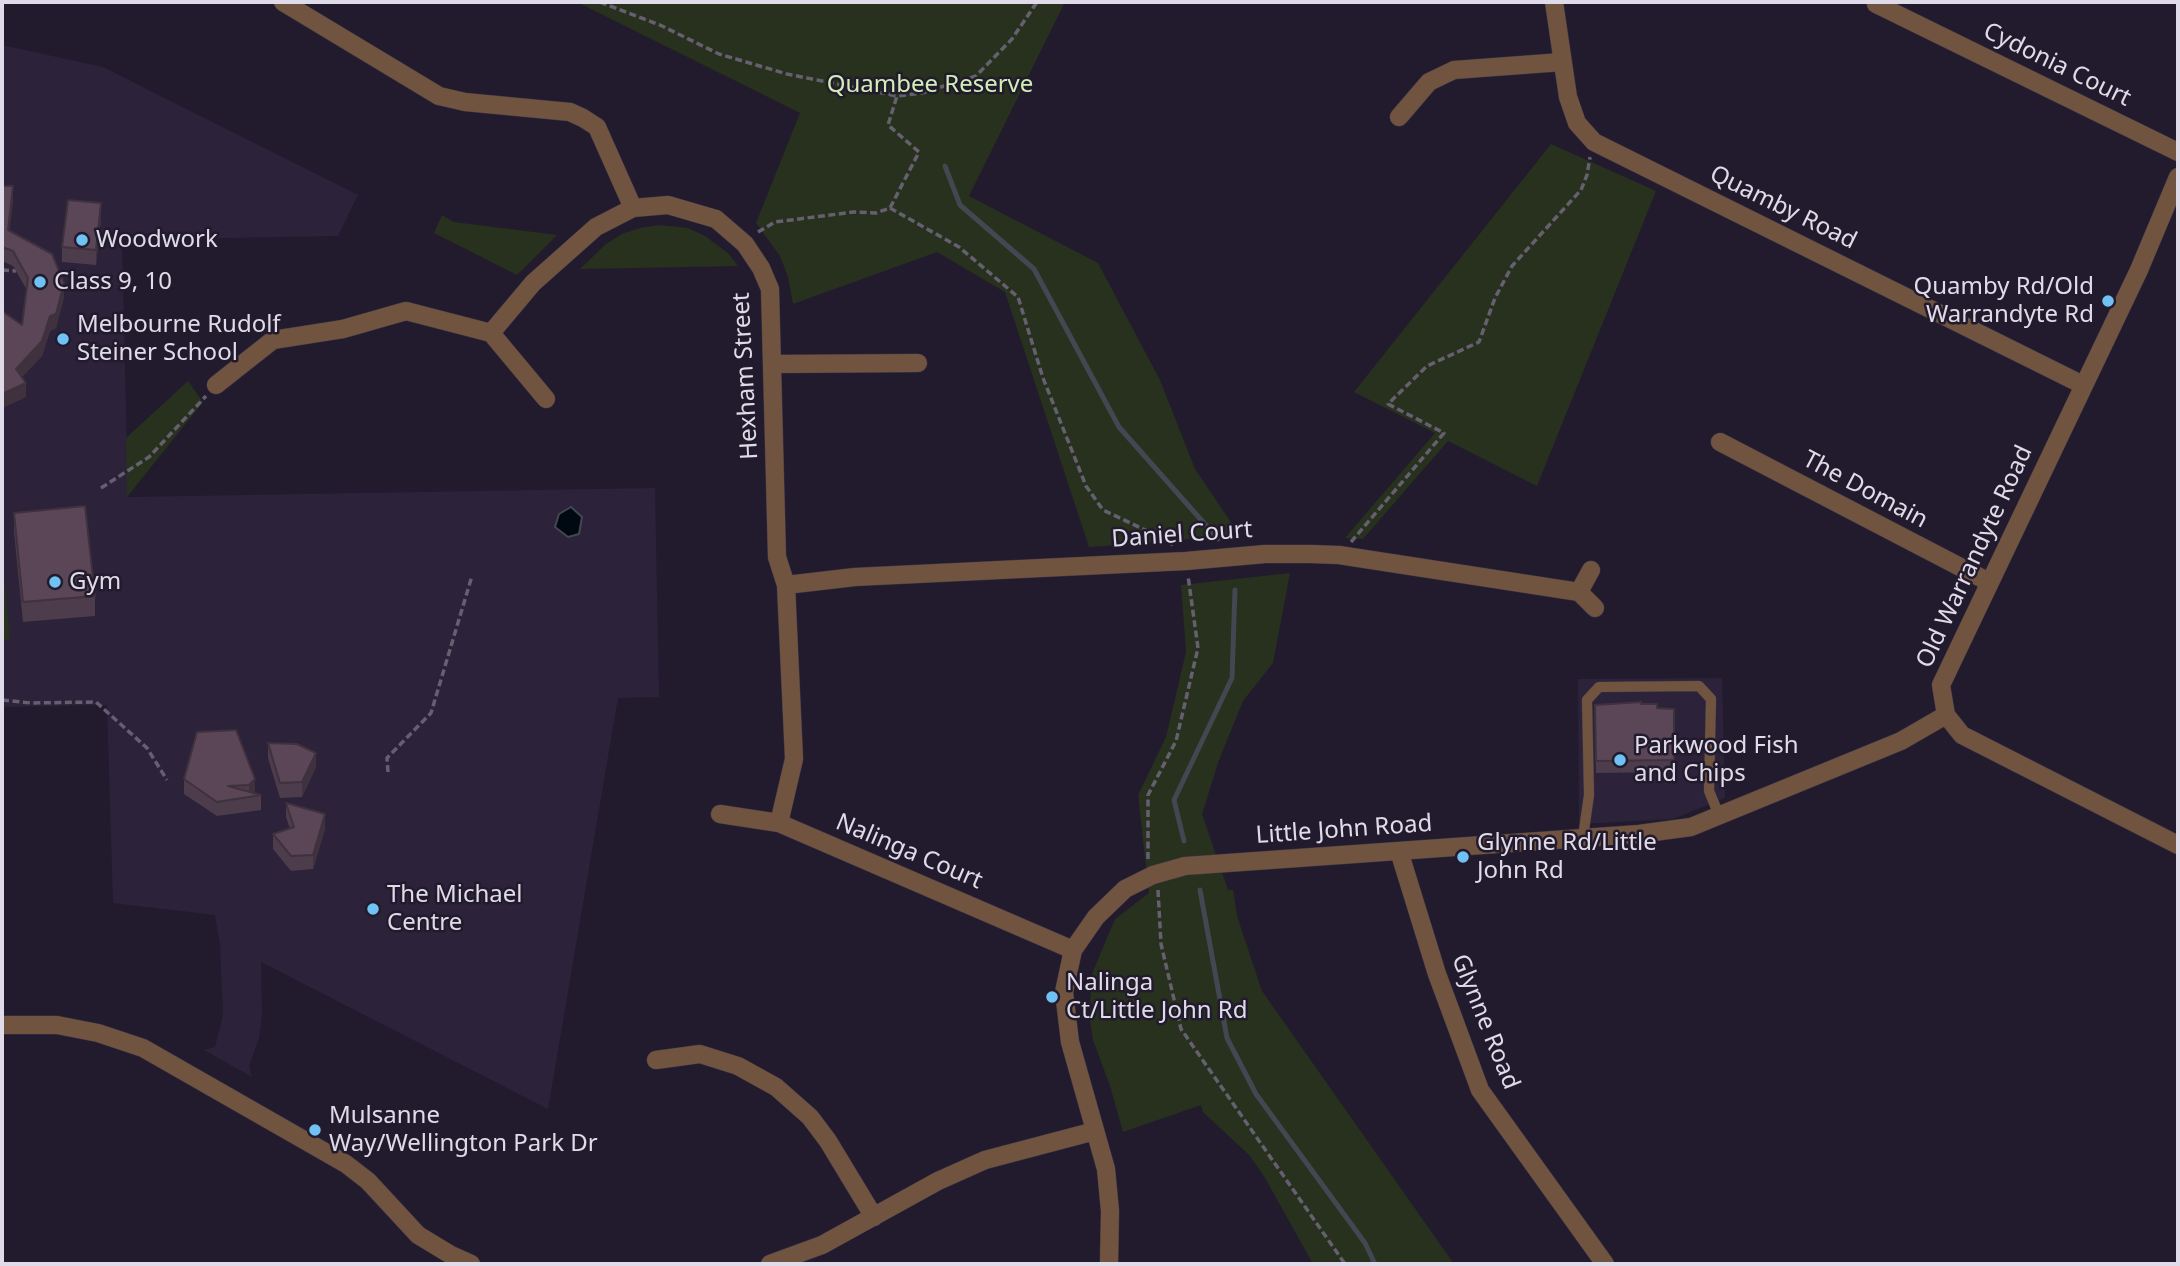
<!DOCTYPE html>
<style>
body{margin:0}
#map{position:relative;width:2180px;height:1266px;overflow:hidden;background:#221b2e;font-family:"Noto Sans",sans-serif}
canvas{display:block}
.frame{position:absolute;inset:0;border:4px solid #e0dbe8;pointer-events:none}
</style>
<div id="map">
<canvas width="2180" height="1266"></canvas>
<div class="frame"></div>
</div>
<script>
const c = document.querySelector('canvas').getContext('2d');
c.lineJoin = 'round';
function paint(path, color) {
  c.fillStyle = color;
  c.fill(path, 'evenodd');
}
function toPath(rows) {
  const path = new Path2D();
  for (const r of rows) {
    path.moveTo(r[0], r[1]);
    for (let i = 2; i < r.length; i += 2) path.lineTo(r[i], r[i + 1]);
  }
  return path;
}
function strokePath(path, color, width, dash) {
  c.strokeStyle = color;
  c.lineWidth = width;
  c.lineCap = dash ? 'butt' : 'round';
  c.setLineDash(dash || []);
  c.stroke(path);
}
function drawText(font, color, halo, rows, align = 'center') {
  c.font = font + ' "Noto Sans",sans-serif';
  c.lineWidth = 5;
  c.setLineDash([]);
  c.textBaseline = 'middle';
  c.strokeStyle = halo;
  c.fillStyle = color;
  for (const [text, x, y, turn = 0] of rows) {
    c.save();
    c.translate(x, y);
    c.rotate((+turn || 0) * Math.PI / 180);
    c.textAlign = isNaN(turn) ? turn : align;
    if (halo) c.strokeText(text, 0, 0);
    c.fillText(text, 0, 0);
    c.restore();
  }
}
paint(toPath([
 [2,45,103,67,358,195,338,236,122,240,128,497,655,488,659,697,618,698,548,1109,261,962,262,1016,259,1038,249,1066,252,1077,204,1050,215,1047,223,1015,220,946,215,915,113,903,107,705,2,707],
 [1722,678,1725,798,1673,819,1579,824,1578,679]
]), '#2c223a');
paint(toPath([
 [577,2,1065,2,969,196,1098,263,1160,380,1195,469,1239,534,1150,543,1089,547,1005,292,937,252,793,304,788,277,780,256,756,223,800,113],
 [1551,144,1656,191,1537,486,1448,441,1363,539,1345,538,1435,433,1354,392],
 [442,215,454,222,557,235,517,275,434,233],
 [659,225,688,228,705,236,728,253,738,266,580,269,606,244,622,234,640,228],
 [188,381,203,402,127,497,126,438],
 [2,557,10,639,2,640],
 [1290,573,1273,663,1243,701,1219,760,1202,814,1228,890,1233,890,1237,916,1262,991,1454,1264,1313,1264,1264,1176,1249,1155,1203,1112,1201,1105,1123,1132,1110,1086,1093,1040,1090,1020,1091,976,1115,919,1149,893,1138,795,1166,737,1186,652,1181,585]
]), '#27311d');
const water = toPath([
 [571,507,582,517,579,534,568,537,555,527,559,514,571,507]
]);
paint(water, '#000811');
strokePath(water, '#434752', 2);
strokePath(toPath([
 [945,166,960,205,1034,269,1119,427,1218,539],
 [1184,841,1174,800,1232,678,1235,590],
 [1200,890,1227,1038,1256,1094,1365,1243,1375,1264]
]), '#434752', 5);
const service = toPath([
 [1583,837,1589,795,1587,700,1599,687,1699,686,1711,699,1709,791,1719,815]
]);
const minor = toPath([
 [283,2,439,96,465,102,570,112,583,118,597,127,633,208],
 [1554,2,1568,97,1577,123,1594,142,2083,385],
 [1876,4,2178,152],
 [1399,117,1429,82,1454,70,1562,62],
 [2178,177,2139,270,1941,685,1946,715,1962,735,2178,845],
 [491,333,533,283,596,227,633,208,668,205,716,219,745,244,761,268,770,289,777,557,786,585,794,759,779,823],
 [773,364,918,363],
 [216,385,273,340,343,329,406,311,491,333,546,399],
 [1720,442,1989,582],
 [786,585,855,577,1186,561,1265,554,1311,554,1339,555,1579,592,1595,608],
 [1579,592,1591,570],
 [720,814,779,823,1073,950],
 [1399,851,1437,974,1480,1090,1605,1264],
 [2,1025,57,1025,98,1033,143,1048,346,1164,368,1181,418,1235,451,1255,471,1264],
 [656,1060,700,1054,738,1066,776,1087,810,1117,828,1141,874,1217],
 [770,1264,822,1245,938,1181,985,1160,1095,1131],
 [1109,1264,1110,1211,1106,1169,1070,1042,1064,992,1073,950,1096,917,1125,889,1153,875,1185,866,1639,834,1691,827,1901,741,1946,715]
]);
strokePath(service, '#3d3648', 11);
strokePath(minor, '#3d3648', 19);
strokePath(toPath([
 [600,2,660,25,719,54,787,74,897,96],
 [890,208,959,247,1018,297,1043,378,1086,486,1103,510,1166,540,1173,545],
 [758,232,775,222,854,212,876,213,890,208,919,152,888,125,897,96,922,93,976,76,1012,39,1037,2],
 [2,270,16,271],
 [101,488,149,457,206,396],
 [1351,542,1444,433,1388,404,1427,366,1479,342,1495,298,1512,266,1581,190,1587,175,1590,157],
 [2,700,31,703,96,702,147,748,167,780],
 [388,772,387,758,431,713,472,576],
 [1148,859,1148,795,1176,741,1198,648,1188,576],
 [1158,890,1161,944,1181,1029,1345,1264]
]), '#655f70', 3.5, [7, 3.5]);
strokePath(service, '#70543f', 10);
strokePath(minor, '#70543f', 18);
paint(toPath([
 [2,186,13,201,9,230,64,297,56,328,50,331,42,356,22,377,26,397,2,408,2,311,22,325,27,290,13,266,2,261],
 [101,218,96,265,62,262,62,247],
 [14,513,95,596,95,616,23,622,14,532],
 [1641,704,1657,708,1674,709,1674,772,1596,773,1595,705],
 [236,730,255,794,261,795,261,810,217,816,184,794,184,779],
 [268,743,316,767,302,797,280,798,268,758],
 [286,803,325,829,313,869,291,871,273,849,273,834,290,829,286,817]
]), '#4d3c4b');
paint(toPath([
 [13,186,13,201,8,244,8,230],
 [101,203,101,218,96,265,96,250],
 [64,283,64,297,56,328,50,331,42,356,16,383,16,369],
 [26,383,26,397,2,408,2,394],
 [316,753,316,767,302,797,302,782],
 [255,779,255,794,249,797,249,785],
 [325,814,325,829,313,869,313,855]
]), '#3f313d');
const building = toPath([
 [2,186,13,186,8,230,52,254,64,283,56,314,50,316,42,341,16,369,26,383,2,394,2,311,22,325,28,278,13,251,2,247,2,186],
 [68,200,101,203,96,250,62,247,68,200],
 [85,506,95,596,23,602,14,513,85,506],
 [1641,702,1641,704,1657,704,1657,708,1674,709,1674,760,1596,761,1595,705,1641,702],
 [236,730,255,779,249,785,228,786,261,795,217,802,184,779,197,732,236,730],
 [268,743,297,744,316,753,302,782,280,783,268,743],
 [286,803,325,814,313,855,291,856,273,834,294,827,286,803]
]);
paint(building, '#5a4657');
strokePath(building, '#3f313d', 2);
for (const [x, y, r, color] of [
 [82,240,7,"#70c2f4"],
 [40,282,7,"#70c2f4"],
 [2108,301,7,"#70c2f4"],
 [63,339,7,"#70c2f4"],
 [55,582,7,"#70c2f4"],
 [1620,760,7,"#70c2f4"],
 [1463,857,7,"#70c2f4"],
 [373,909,7,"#70c2f4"],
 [1052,997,7,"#70c2f4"],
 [315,1130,7,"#70c2f4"]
]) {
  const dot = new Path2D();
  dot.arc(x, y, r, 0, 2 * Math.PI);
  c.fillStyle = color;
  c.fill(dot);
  strokePath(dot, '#221b2e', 2.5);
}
drawText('24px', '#e0dbe8', '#221b2e', [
 ["Cydonia Court",2057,65,26],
 ["Quamby Road",1783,208,26],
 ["Hexham Street",746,376,-93],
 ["The Domain",1865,490,28],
 ["Daniel Court",1182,535,-4],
 ["Old Warrandyte Road",1975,557,-65],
 ["Little John Road",1344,830,-4],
 ["Nalinga Court",909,852,23],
 ["Glynne Road",1485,1022,68]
]);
drawText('24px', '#d2eeb7', '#221b2e', [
 ["Quambee Reserve",930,85]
]);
drawText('24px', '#e0dbe8', '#221b2e', [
 ["Woodwork",96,240],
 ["Class 9, 10",54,282],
 ["Quamby Rd/Old",2094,287,"right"],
 ["Warrandyte Rd",2094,315,"right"],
 ["Melbourne Rudolf",77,325],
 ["Steiner School",77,353],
 ["Gym",69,582],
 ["Parkwood Fish",1634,746],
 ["and Chips",1634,774],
 ["Glynne Rd/Little",1477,843],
 ["John Rd",1477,871],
 ["The Michael",387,895],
 ["Centre",387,923],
 ["Nalinga",1066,983],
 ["Ct/Little John Rd",1066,1011],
 ["Mulsanne",329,1116],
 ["Way/Wellington Park Dr",329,1144]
], 'left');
</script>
